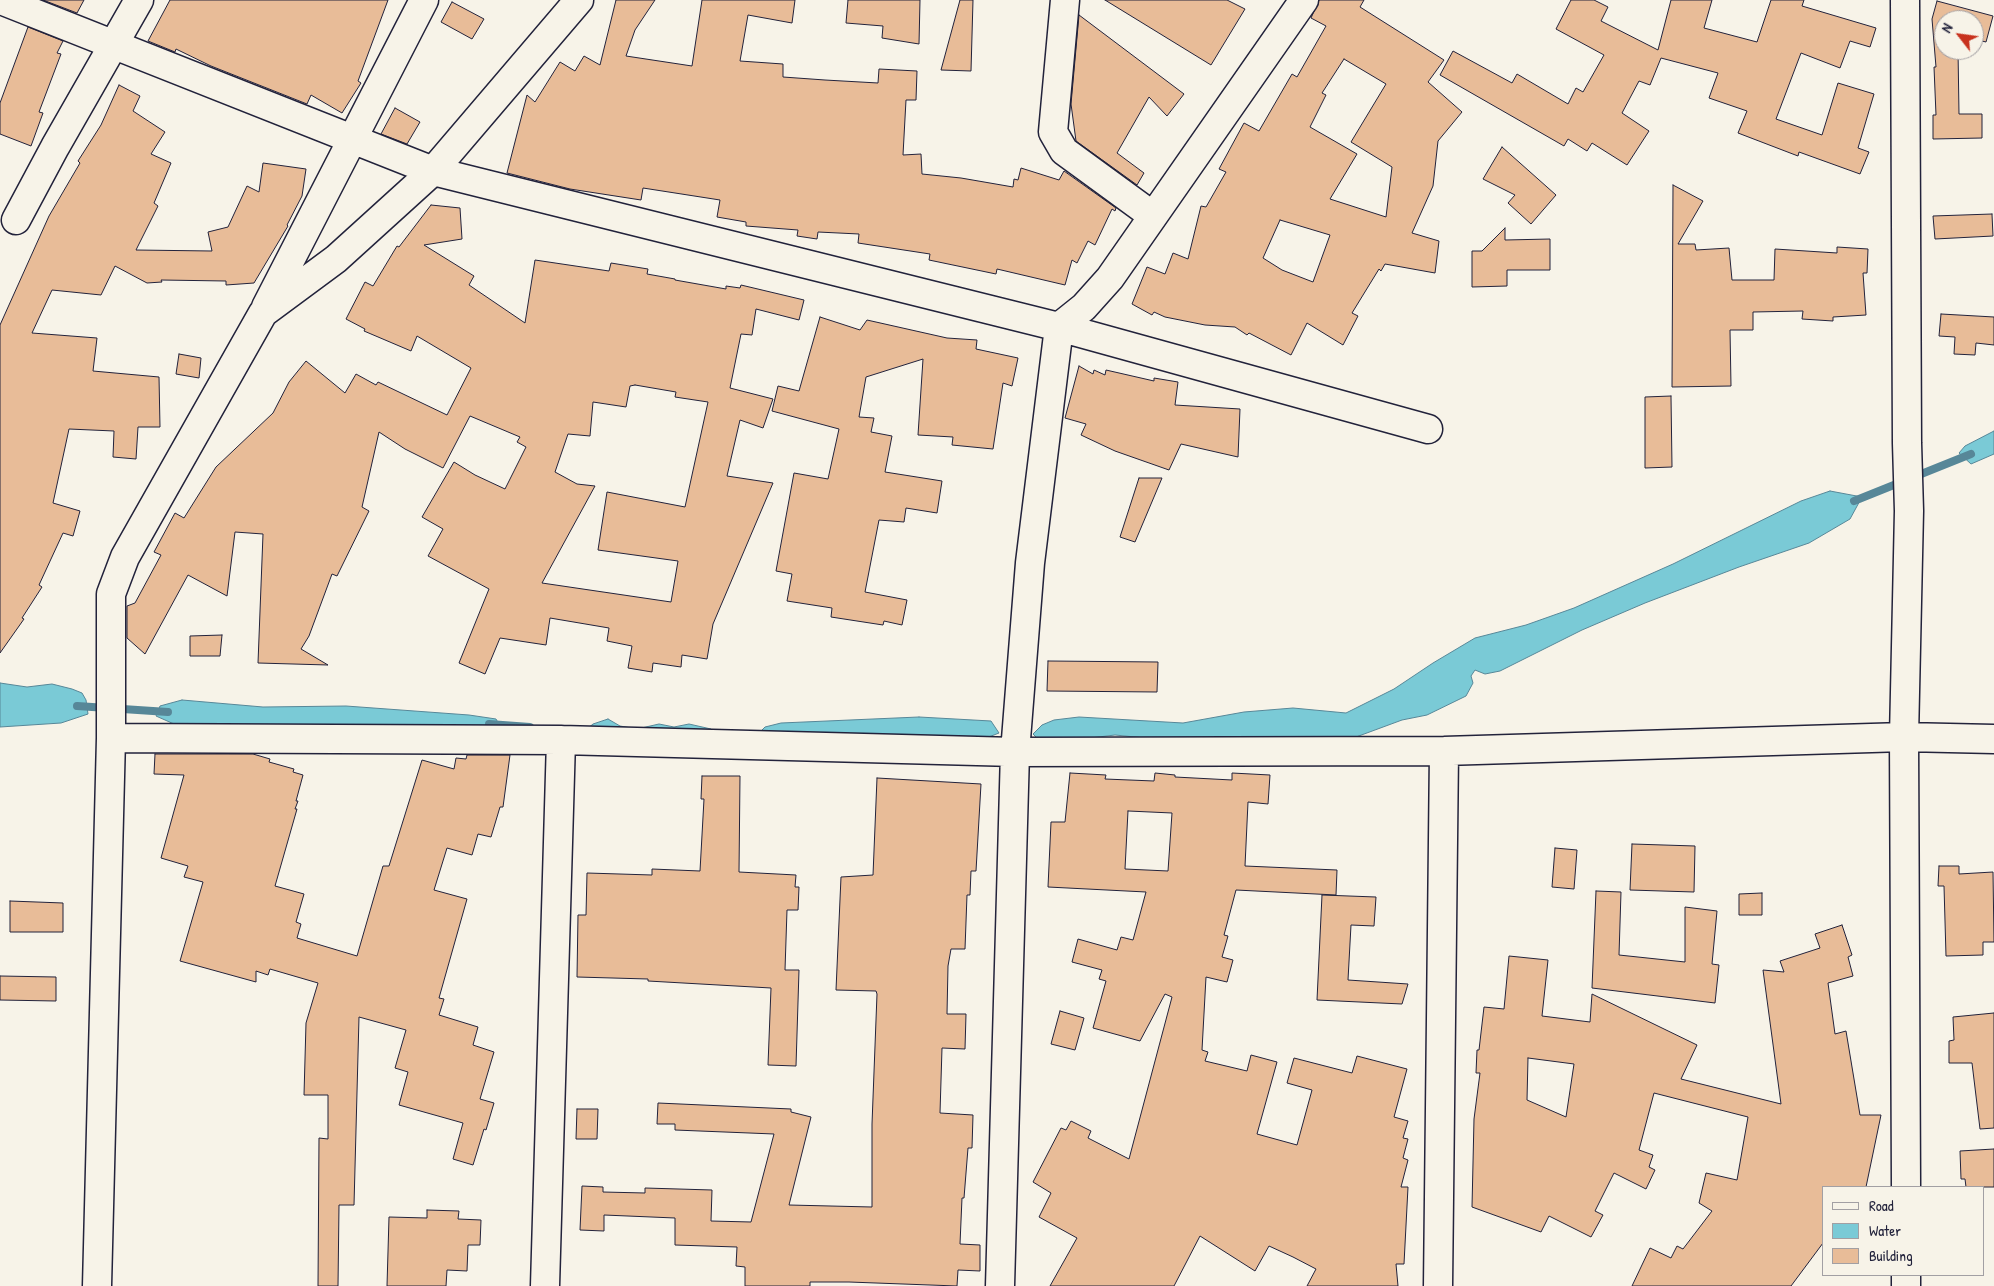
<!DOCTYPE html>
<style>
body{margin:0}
#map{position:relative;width:1994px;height:1286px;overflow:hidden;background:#f7f3e8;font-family:"Patrick Hand",sans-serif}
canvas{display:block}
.legend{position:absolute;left:1822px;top:1186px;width:162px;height:90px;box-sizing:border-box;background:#f7f3e8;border:1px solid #a29fa3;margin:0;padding:6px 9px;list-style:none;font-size:15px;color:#22223b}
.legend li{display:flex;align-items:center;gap:10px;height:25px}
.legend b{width:25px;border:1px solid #a29fa3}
.north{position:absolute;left:1934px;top:10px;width:50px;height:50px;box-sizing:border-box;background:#f7f3e8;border:1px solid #a29fa3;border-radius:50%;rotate:300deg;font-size:14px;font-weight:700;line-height:20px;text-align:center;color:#22223b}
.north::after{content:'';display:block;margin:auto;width:18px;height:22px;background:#c8321e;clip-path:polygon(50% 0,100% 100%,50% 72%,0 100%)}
</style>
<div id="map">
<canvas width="1994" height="1286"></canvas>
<ul class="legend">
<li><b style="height:6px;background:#f7f3e8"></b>Road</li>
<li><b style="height:14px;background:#7acad6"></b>Water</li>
<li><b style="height:14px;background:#e8bc98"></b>Building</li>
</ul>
<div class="north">N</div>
</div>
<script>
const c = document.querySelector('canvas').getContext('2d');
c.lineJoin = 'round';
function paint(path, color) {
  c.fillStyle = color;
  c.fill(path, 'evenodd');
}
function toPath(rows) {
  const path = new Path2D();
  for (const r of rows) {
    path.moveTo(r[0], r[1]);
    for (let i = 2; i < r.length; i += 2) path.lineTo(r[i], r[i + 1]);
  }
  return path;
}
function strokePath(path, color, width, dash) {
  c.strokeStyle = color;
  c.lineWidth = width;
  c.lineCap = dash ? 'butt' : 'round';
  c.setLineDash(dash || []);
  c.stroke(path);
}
const water = toPath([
 [1994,431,1994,454,1971,464,1959,453,1965,446,1994,431],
 [1830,491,1862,497,1850,519,1809,543,1739,567,1645,603,1582,630,1500,671,1485,674,1475,670,1471,676,1473,683,1466,696,1427,715,1402,720,1356,737,1196,743,1115,735,1066,741,1040,741,1033,734,1042,725,1054,720,1079,717,1183,723,1244,712,1293,708,1346,713,1394,689,1433,663,1475,638,1526,625,1574,608,1673,564,1801,501,1830,491],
 [0,683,27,687,52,684,72,689,82,693,86,700,88,714,61,723,0,727,0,683],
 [182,700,263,707,346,706,469,715,496,719,503,731,199,730,174,724,156,716,160,706,182,700],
 [919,717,991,721,999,733,981,740,757,735,765,727,781,723,919,717],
 [608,719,620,726,637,729,659,724,674,727,689,724,711,729,716,734,587,729,593,724,608,719]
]);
paint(water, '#7acad6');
strokePath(water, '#578798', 1);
strokePath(toPath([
 [1854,501,1971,454],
 [77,706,168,712],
 [489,724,530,727]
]), '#578798', 8);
const building = toPath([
 [43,0,84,0,77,13,43,0],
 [170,0,388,0,358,81,361,83,342,113,311,95,307,104,211,66,176,49,175,52,148,41,170,0],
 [616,0,655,0,635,30,626,56,692,66,702,0,795,0,792,23,748,15,740,61,783,64,783,77,825,80,878,83,879,69,917,71,916,100,906,100,903,155,921,154,922,174,961,178,1013,187,1014,179,1018,180,1021,168,1059,180,1064,171,1116,208,1115,211,1112,209,1095,245,1088,241,1077,263,1072,260,1065,285,997,269,996,274,929,260,930,254,858,243,859,234,818,232,817,239,797,236,798,230,746,226,746,222,717,217,720,200,643,188,641,200,570,189,507,173,527,95,535,102,560,62,575,71,584,56,600,65,616,0],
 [848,0,920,0,919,44,882,38,883,26,846,23,848,0],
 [960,0,973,0,971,71,941,70,960,0],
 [1105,0,1227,0,1245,9,1211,65,1105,0],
 [1319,0,1364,0,1360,7,1444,60,1428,82,1462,112,1438,141,1433,186,1412,233,1439,241,1435,273,1385,264,1381,271,1379,269,1352,313,1358,316,1343,345,1307,323,1291,355,1249,333,1247,335,1235,327,1205,325,1165,317,1154,312,1152,315,1132,304,1147,267,1165,274,1173,253,1188,259,1201,206,1206,207,1226,172,1219,169,1244,123,1259,131,1292,74,1297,77,1326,26,1311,18,1319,0],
 [1344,59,1386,84,1351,142,1392,167,1386,217,1330,199,1357,154,1310,127,1326,95,1322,93,1344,59],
 [1280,220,1330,235,1313,282,1282,270,1263,258,1280,220],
 [1571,0,1594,0,1608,7,1601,21,1658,50,1671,0,1712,0,1704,28,1757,42,1771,0,1804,0,1802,6,1876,28,1870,47,1850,41,1840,68,1801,53,1776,119,1822,135,1838,83,1874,94,1858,148,1869,152,1860,174,1799,152,1798,156,1738,133,1747,111,1709,98,1718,73,1661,58,1650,85,1639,81,1622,113,1649,131,1627,165,1592,143,1587,151,1568,139,1564,146,1440,75,1453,51,1512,83,1517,74,1568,104,1576,88,1583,92,1604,55,1556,29,1571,0],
 [1937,1,1993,16,1986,42,1974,39,1974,20,1944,20,1944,50,1958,50,1959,114,1982,114,1982,138,1933,139,1933,115,1936,115,1934,67,1936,67,1932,19,1937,1],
 [452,2,484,19,472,39,441,22,452,2],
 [1079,15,1184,94,1167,116,1149,97,1117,153,1144,173,1137,185,1076,141,1071,104,1079,15],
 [28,27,63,41,57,53,61,54,39,112,43,113,31,146,0,134,0,103,28,27],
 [119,85,140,96,133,111,165,132,151,154,171,163,154,203,158,206,136,250,212,251,208,232,228,227,247,186,259,192,263,163,306,169,302,196,287,225,288,226,254,283,226,285,226,281,161,280,162,282,147,283,115,266,101,295,52,290,32,333,97,338,93,371,159,377,160,427,138,427,136,459,113,457,114,431,69,429,53,503,80,511,73,536,63,533,39,585,42,587,22,618,24,619,0,653,0,325,49,216,80,163,78,161,101,125,119,85],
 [395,108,420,122,407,144,381,134,395,108],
 [1502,147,1556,195,1531,224,1508,203,1515,195,1483,179,1502,147],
 [1673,185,1703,201,1678,244,1695,244,1696,250,1729,248,1732,280,1774,280,1775,249,1837,253,1837,247,1868,249,1867,273,1863,273,1866,315,1833,317,1833,321,1802,319,1803,311,1753,312,1753,330,1730,330,1731,386,1672,387,1673,185],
 [431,205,460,208,462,239,424,245,474,276,469,285,525,323,535,260,609,271,611,263,648,269,647,274,675,279,675,280,726,289,726,286,740,288,741,285,804,300,799,320,756,309,752,335,741,334,730,388,773,399,763,428,740,420,727,476,773,483,713,624,707,659,682,655,681,667,653,663,652,672,628,668,632,646,607,641,609,628,550,618,546,645,500,638,485,674,459,663,489,589,428,556,443,529,422,517,454,462,475,475,505,489,526,447,517,442,520,437,470,416,443,468,405,449,379,432,362,507,369,511,337,576,332,574,309,636,301,649,328,665,258,663,263,534,235,532,227,596,188,575,145,654,127,638,127,606,135,603,161,555,154,552,175,513,184,518,216,467,273,413,289,382,306,361,345,393,356,374,376,385,378,382,447,415,471,368,417,336,411,351,364,331,365,329,346,319,365,282,373,286,397,246,399,247,431,205],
 [635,385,676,392,675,397,708,402,685,507,607,492,598,550,678,561,671,602,542,583,595,486,577,484,555,472,568,434,590,436,593,402,626,407,630,386,635,385],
 [1992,214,1993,236,1935,239,1933,216,1992,214],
 [1505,228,1505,240,1550,239,1550,270,1507,270,1507,286,1472,287,1472,251,1482,251,1505,228],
 [1941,314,1994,317,1994,345,1976,343,1975,355,1954,354,1955,337,1939,336,1941,314],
 [820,317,860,330,867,320,947,338,977,340,976,349,1018,358,1012,386,1003,383,993,449,952,445,953,437,918,435,923,359,866,377,859,417,874,418,871,432,892,436,885,472,942,481,937,513,906,508,904,522,879,520,865,592,907,600,902,625,884,621,883,625,831,617,832,608,787,601,792,574,776,571,794,473,828,479,839,429,772,411,778,386,799,391,820,317],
 [179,354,201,358,199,378,176,374,179,354],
 [1079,366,1093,374,1094,370,1105,375,1106,370,1154,381,1154,378,1178,382,1175,405,1240,409,1238,457,1181,444,1169,470,1115,451,1081,435,1086,424,1065,418,1079,366],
 [1671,396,1672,467,1645,468,1645,397,1671,396],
 [1139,478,1162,478,1135,542,1120,537,1139,478],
 [222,635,220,656,190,656,190,636,222,635],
 [1048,661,1158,662,1157,692,1047,691,1048,661],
 [155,754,253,754,270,759,269,762,294,769,293,772,303,775,296,801,298,801,295,809,297,809,275,886,304,894,296,922,301,924,297,938,357,956,383,866,389,866,422,760,454,769,456,758,466,759,467,755,510,755,503,807,500,807,491,837,478,834,472,855,447,848,434,890,467,899,439,998,444,999,439,1015,478,1027,473,1045,494,1052,480,1099,494,1103,486,1130,484,1129,473,1165,453,1159,463,1123,399,1105,408,1072,395,1068,406,1030,359,1017,354,1205,339,1205,338,1286,318,1286,319,1138,328,1139,328,1095,304,1095,306,1023,318,983,270,969,268,975,256,971,256,982,180,961,203,882,184,877,188,866,161,858,184,775,154,774,155,754],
 [1070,773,1106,775,1105,779,1154,781,1155,773,1175,775,1175,777,1232,780,1232,773,1270,775,1268,804,1248,802,1245,866,1337,870,1336,895,1236,890,1224,935,1228,936,1222,957,1233,960,1227,982,1206,977,1202,1050,1208,1052,1205,1061,1247,1071,1251,1055,1277,1062,1257,1134,1297,1145,1312,1090,1287,1083,1294,1058,1352,1073,1357,1056,1407,1069,1394,1117,1408,1121,1403,1138,1408,1139,1403,1158,1408,1160,1401,1187,1408,1187,1404,1264,1396,1264,1398,1286,1307,1286,1316,1269,1293,1257,1269,1246,1255,1271,1200,1236,1174,1286,1050,1286,1077,1238,1039,1217,1051,1193,1033,1182,1061,1128,1066,1130,1071,1121,1091,1131,1088,1138,1129,1159,1172,997,1165,994,1140,1041,1093,1028,1106,981,1099,979,1102,970,1072,962,1078,939,1117,950,1121,937,1133,940,1146,892,1048,887,1051,822,1065,822,1070,773],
 [1128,811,1172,813,1168,871,1125,869,1128,811],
 [702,776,740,776,739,872,796,875,795,887,799,887,798,910,787,910,785,970,799,970,796,1066,768,1065,771,988,648,981,648,979,577,977,578,915,586,915,587,873,652,875,652,869,700,871,704,799,701,799,702,776],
 [877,778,981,784,976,871,971,871,970,895,967,895,965,949,951,949,948,966,947,1014,966,1014,965,1049,942,1048,940,1113,973,1115,972,1148,968,1148,964,1198,962,1198,960,1244,980,1245,980,1271,958,1270,957,1286,849,1282,810,1282,810,1286,745,1286,745,1267,736,1266,737,1247,675,1245,675,1218,604,1215,604,1231,580,1230,582,1186,603,1187,603,1192,645,1193,645,1188,712,1190,711,1221,751,1222,774,1134,675,1130,675,1124,657,1124,658,1103,791,1109,791,1112,811,1117,789,1205,872,1207,872,1124,877,994,876,991,836,990,841,877,873,875,877,778],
 [1632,844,1695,846,1694,892,1630,890,1632,844],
 [1555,848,1577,850,1574,889,1552,887,1555,848],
 [1939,866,1959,866,1959,874,1993,872,1994,942,1983,942,1983,955,1946,956,1944,886,1938,886,1939,866],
 [1596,891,1621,892,1619,955,1685,962,1685,907,1717,911,1712,964,1719,965,1715,1003,1592,988,1596,891],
 [1762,893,1762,915,1739,915,1739,894,1762,893],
 [1322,895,1376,897,1374,926,1351,925,1348,980,1408,984,1402,1004,1317,1000,1322,895],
 [10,901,63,903,63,932,10,932,10,901],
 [1842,925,1852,955,1848,957,1853,976,1828,983,1835,1034,1846,1031,1860,1115,1881,1115,1866,1187,1823,1187,1823,1243,1791,1286,1632,1286,1650,1248,1671,1258,1677,1246,1683,1249,1712,1211,1699,1203,1706,1173,1737,1180,1748,1117,1654,1093,1639,1150,1653,1155,1649,1167,1655,1170,1646,1189,1614,1173,1595,1211,1603,1215,1591,1237,1549,1216,1541,1232,1472,1207,1474,1119,1480,1073,1476,1073,1477,1050,1479,1050,1484,1007,1504,1009,1509,956,1548,960,1542,1016,1590,1022,1592,994,1697,1045,1681,1079,1781,1104,1763,970,1784,972,1780,961,1820,948,1815,934,1842,925],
 [1528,1058,1574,1064,1566,1117,1527,1100,1528,1058],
 [0,976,56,977,56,1001,0,1000,0,976],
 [1060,1011,1084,1018,1075,1050,1051,1044,1060,1011],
 [1994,1013,1994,1128,1980,1129,1972,1063,1949,1063,1949,1041,1954,1040,1953,1017,1994,1013],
 [577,1109,598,1109,597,1139,576,1139,577,1109],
 [1994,1149,1994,1187,1966,1187,1965,1179,1961,1179,1960,1151,1994,1149],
 [427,1210,459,1211,458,1219,481,1220,480,1245,468,1245,467,1271,447,1270,446,1286,387,1286,389,1217,427,1218,427,1210]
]);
paint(building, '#e8bc98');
strokePath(building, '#22223b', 1);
const minor = toPath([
 [1,0,433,171,1059,327,1428,429],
 [1065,0,1053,132,1064,151,1153,216],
 [1905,0,1907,443,1909,511,1904,737,1906,1187],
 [16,220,55,147,139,0],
 [266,307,424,0],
 [111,738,561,740,1015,752,1444,751,1904,737,1994,739],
 [1906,1275,1906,1286],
 [97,1286,111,738,111,594,125,557,263,313,336,259,433,171,579,0],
 [545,1286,561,740],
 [1000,1286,1015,752,1030,563,1059,327,1084,307,1110,278,1304,0],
 [1438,1286,1444,751]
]);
strokePath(minor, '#22223b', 31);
strokePath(minor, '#f7f3e8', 28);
</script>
